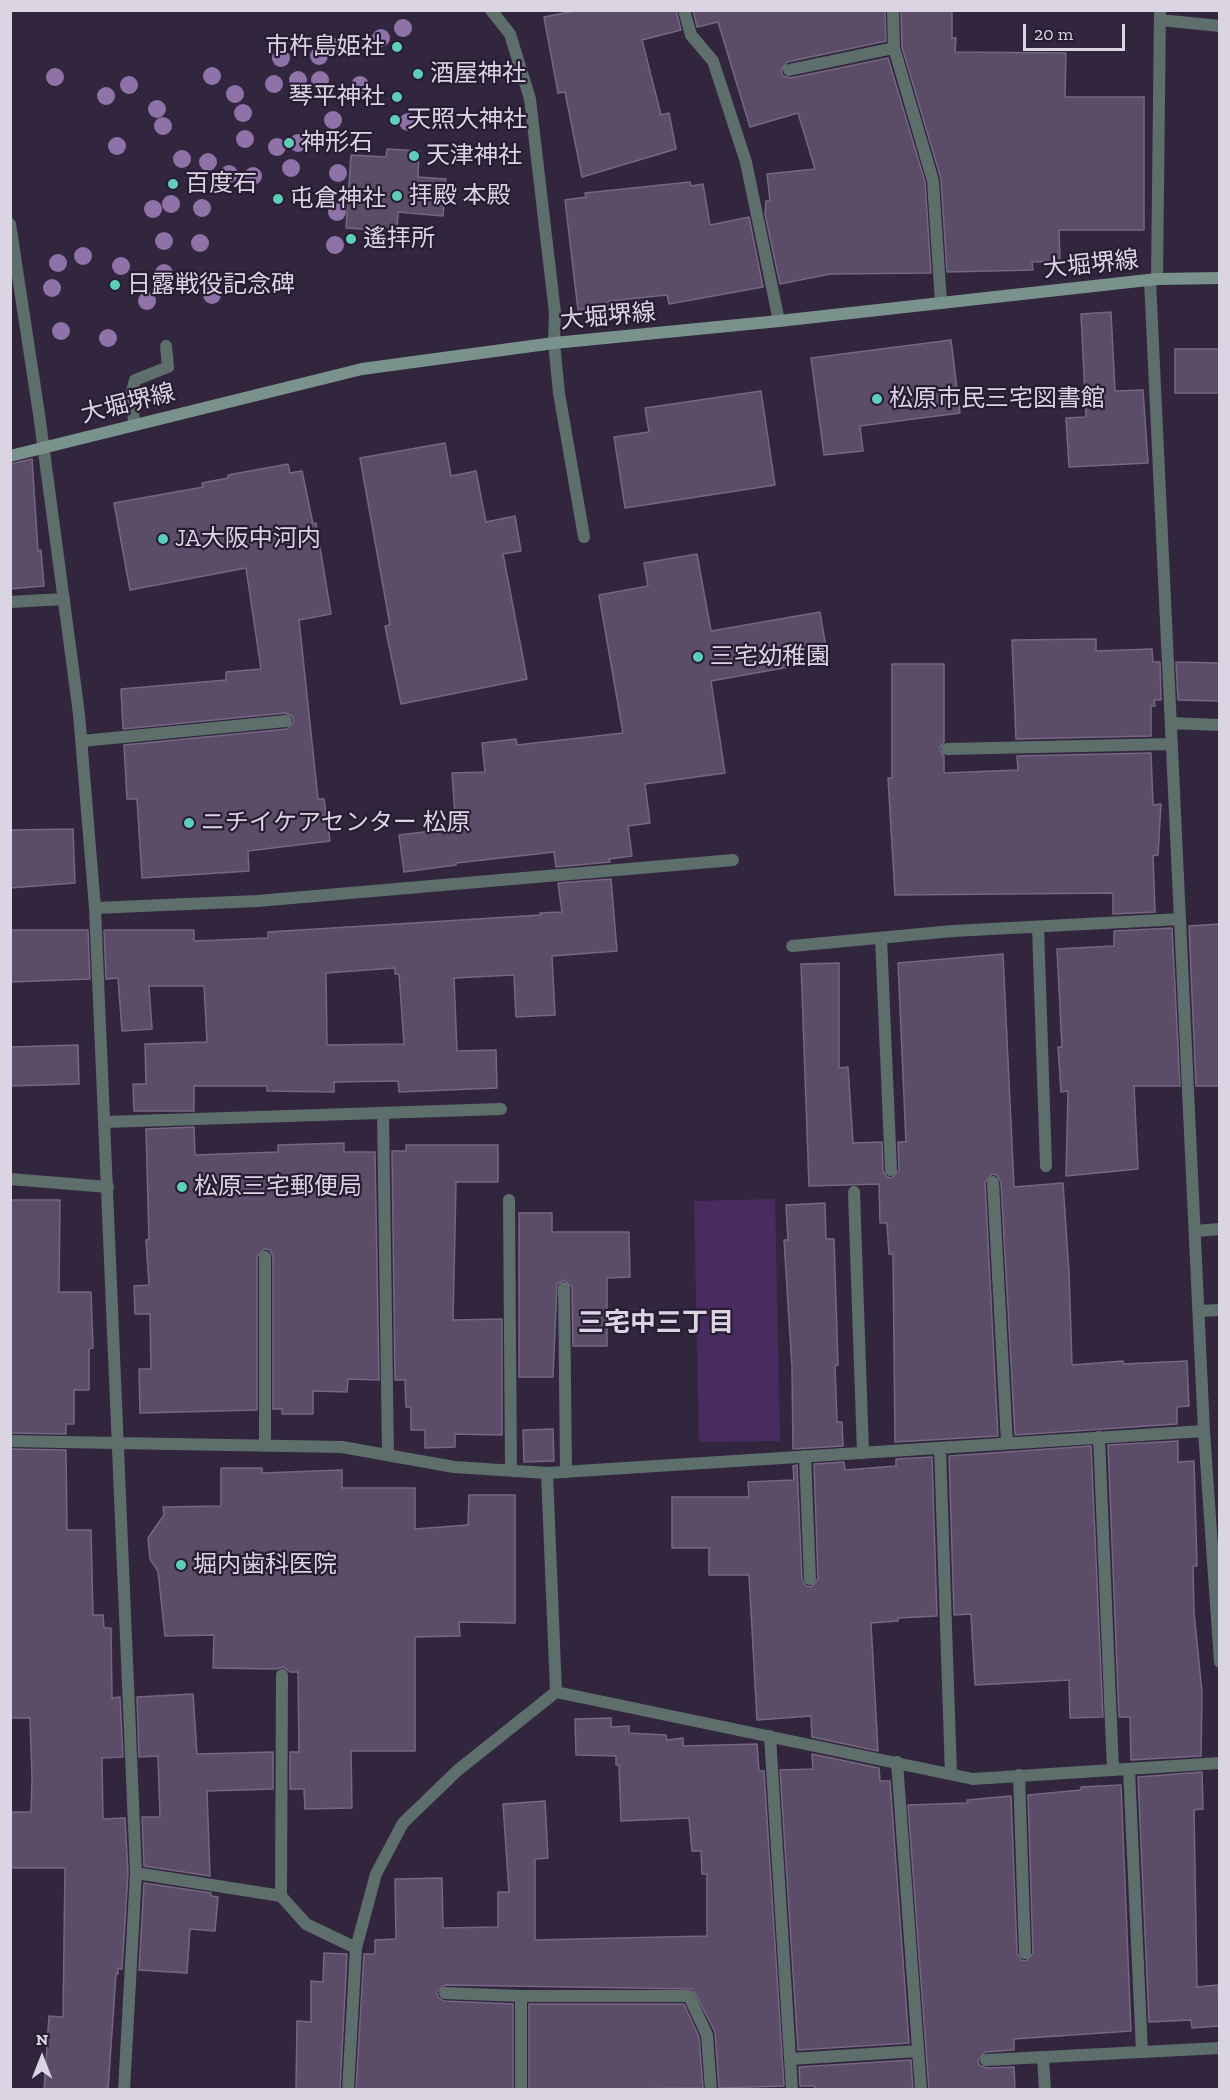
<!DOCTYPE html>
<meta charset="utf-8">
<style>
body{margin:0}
#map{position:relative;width:1230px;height:2100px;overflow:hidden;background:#32263e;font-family:"Zilla Slab",serif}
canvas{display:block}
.frame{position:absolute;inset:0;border:12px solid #dbd4e3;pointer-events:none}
.north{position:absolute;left:12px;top:2028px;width:60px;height:60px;-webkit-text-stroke:4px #281c33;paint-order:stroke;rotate:0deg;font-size:16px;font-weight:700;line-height:24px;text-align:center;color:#dbd4e3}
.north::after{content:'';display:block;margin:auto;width:21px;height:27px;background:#dbd4e3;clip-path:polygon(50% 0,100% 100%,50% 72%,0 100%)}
.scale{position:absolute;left:1023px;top:24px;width:102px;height:27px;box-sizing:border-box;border:3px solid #dbd4e3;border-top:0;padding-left:8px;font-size:18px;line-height:21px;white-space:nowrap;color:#dbd4e3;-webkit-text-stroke:4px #281c33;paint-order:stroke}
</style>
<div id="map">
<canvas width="1230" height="2100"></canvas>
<div class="frame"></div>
<div class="north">N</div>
<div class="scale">20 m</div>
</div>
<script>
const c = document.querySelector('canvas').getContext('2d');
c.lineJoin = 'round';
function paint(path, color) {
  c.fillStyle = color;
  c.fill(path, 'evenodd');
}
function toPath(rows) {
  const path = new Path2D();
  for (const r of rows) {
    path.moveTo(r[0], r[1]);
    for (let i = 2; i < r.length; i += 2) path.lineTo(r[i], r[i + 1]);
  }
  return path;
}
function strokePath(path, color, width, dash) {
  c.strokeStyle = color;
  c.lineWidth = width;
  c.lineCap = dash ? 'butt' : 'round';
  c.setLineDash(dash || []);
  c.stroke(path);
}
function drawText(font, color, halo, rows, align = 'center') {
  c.font = font + ' "Zilla Slab","Noto Sans JP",serif';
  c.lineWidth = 4.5;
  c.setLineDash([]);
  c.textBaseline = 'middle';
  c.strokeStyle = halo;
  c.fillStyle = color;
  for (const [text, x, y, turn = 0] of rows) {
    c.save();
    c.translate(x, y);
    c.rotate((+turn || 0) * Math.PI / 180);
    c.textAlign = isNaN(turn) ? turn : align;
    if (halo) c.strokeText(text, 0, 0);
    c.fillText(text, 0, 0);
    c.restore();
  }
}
paint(toPath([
 [775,1199,780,1441,699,1442,694,1201]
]), '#482c5f');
const building = toPath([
 [579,10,676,10,681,30,642,40,661,115,669,113,676,149,582,177,565,92,558,93,544,17,579,10],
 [693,10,885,10,886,41,787,62,781,71,783,76,791,78,888,58,925,182,931,273,830,274,780,284,765,214,766,201,770,201,767,174,815,169,798,113,750,127,718,22,697,27,693,10],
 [901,10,952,10,952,38,956,38,955,52,1066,53,1065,97,1144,97,1144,230,1059,230,1060,261,1032,262,1033,270,947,272,941,179,902,47,901,10],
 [387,149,419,151,418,177,446,179,443,216,398,212,397,231,346,228,351,155,386,157,387,149],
 [690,182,691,186,703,184,710,225,749,217,763,287,669,304,667,295,609,301,609,306,578,310,565,200,586,197,585,193,690,182],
 [1111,312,1115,391,1143,390,1148,463,1069,467,1066,418,1086,417,1081,314,1111,312],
 [951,340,960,413,860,426,863,451,824,455,811,358,951,340],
 [1175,349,1220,349,1220,393,1175,393,1175,349],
 [761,391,775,485,625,508,614,437,649,432,645,408,761,391],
 [445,443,451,476,476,471,486,522,515,516,521,551,503,554,527,679,401,704,385,626,390,625,360,458,445,443],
 [32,459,38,551,41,550,44,586,10,589,10,464,32,459],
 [288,464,290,473,302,471,313,524,316,523,331,614,299,620,318,799,324,799,330,841,248,851,249,871,142,878,137,799,127,799,124,745,287,729,294,721,292,716,285,713,123,729,121,689,226,680,226,672,261,669,246,568,130,590,114,503,203,487,202,483,228,478,228,475,288,464],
 [697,554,711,631,820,612,828,660,711,681,725,773,645,784,650,823,628,826,632,856,609,859,610,862,556,867,554,852,456,863,456,865,404,872,399,835,456,828,452,773,485,772,482,743,516,739,517,745,623,733,599,595,648,586,644,563,697,554],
 [1096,639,1096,651,1152,649,1153,662,1160,662,1161,700,1154,700,1155,706,1151,706,1151,736,1016,739,1012,640,1096,639],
 [1176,662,1220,663,1220,701,1178,700,1176,662],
 [892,664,944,664,944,742,939,749,944,756,944,773,1018,770,1017,756,1151,753,1153,805,1161,804,1158,855,1153,856,1155,912,1113,914,1113,893,895,895,888,778,892,778,892,664],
 [73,829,75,883,10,888,10,830,73,829],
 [611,879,617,951,552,956,555,1015,516,1017,514,975,454,978,457,1051,496,1050,497,1088,399,1092,398,1081,334,1082,334,1092,267,1091,267,1086,194,1086,194,1111,134,1111,133,1084,146,1084,145,1044,207,1042,204,986,149,986,152,1029,122,1031,118,978,106,979,104,930,194,930,194,941,268,938,268,932,541,915,540,913,562,912,558,883,611,879],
 [395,968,395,974,399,974,404,1044,327,1045,326,973,395,968],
 [1220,924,1220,1086,1196,1086,1189,926,1220,924],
 [1172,928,1180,1086,1134,1086,1138,1169,1066,1176,1068,1091,1061,1092,1058,1047,1062,1047,1057,949,1114,946,1114,931,1172,928],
 [10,930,88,930,90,979,10,982,10,930],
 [1003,954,1014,1187,1063,1183,1069,1272,1072,1365,1123,1361,1124,1364,1187,1361,1189,1406,1177,1407,1177,1424,1015,1435,1001,1182,997,1175,992,1174,985,1182,998,1436,895,1442,893,1254,889,1254,887,1223,880,1223,879,1184,809,1186,801,964,839,963,839,1068,848,1067,853,1143,882,1142,883,1171,887,1177,892,1178,899,1170,898,1142,906,1142,898,963,1003,954],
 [78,1045,79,1084,10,1086,10,1047,78,1045],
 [194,1127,195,1155,278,1152,278,1145,344,1143,344,1152,375,1152,379,1380,348,1379,347,1392,313,1391,313,1414,282,1414,282,1409,273,1409,273,1257,270,1250,264,1249,257,1257,257,1410,140,1413,139,1369,151,1369,150,1314,135,1314,134,1286,149,1285,146,1240,149,1239,146,1129,194,1127],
 [406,1145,498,1145,498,1182,456,1182,453,1320,502,1319,502,1435,455,1434,455,1447,425,1448,425,1430,411,1430,411,1407,406,1407,405,1380,395,1380,392,1151,406,1151,406,1145],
 [10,1200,60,1200,59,1292,91,1292,93,1348,89,1349,89,1390,74,1390,74,1424,66,1424,66,1434,10,1433,10,1200],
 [825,1203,826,1239,834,1239,838,1365,835,1366,837,1422,842,1422,843,1446,793,1449,792,1367,784,1240,788,1240,786,1205,825,1203],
 [519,1213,552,1213,552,1232,629,1232,630,1277,607,1278,607,1346,573,1346,572,1287,564,1280,557,1284,553,1377,519,1377,519,1213],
 [553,1429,554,1461,524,1462,523,1430,553,1429],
 [1178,1441,1178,1462,1194,1461,1197,1566,1193,1566,1194,1612,1202,1692,1201,1756,1131,1760,1130,1717,1119,1717,1108,1445,1178,1441],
 [1091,1446,1103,1717,1070,1718,1069,1680,975,1685,971,1614,954,1615,949,1456,1091,1446],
 [10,1449,66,1450,67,1530,91,1530,93,1615,103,1615,104,1628,111,1628,112,1698,120,1697,123,1757,102,1758,103,1819,125,1818,128,1873,122,1969,118,1968,118,1974,116,1974,108,2090,44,2090,49,2016,63,2017,65,1868,10,1868,10,1812,31,1812,32,1779,30,1718,10,1718,10,1449],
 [932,1457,937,1616,898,1618,898,1621,871,1623,878,1751,812,1737,811,1716,757,1720,749,1575,709,1575,709,1548,672,1548,672,1497,749,1497,748,1482,794,1480,793,1466,797,1465,802,1579,806,1586,811,1587,818,1579,814,1464,844,1462,845,1470,896,1466,896,1459,932,1457],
 [221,1468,262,1468,262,1473,342,1470,342,1488,415,1488,415,1529,468,1525,469,1495,515,1495,515,1623,459,1622,460,1636,415,1637,415,1751,351,1751,352,1808,305,1809,304,1789,290,1789,290,1752,299,1752,298,1672,290,1672,283,1667,276,1669,213,1668,214,1635,165,1636,158,1571,150,1559,148,1538,164,1515,163,1507,221,1506,221,1468],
 [193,1694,197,1754,273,1752,273,1789,207,1791,210,1876,144,1866,142,1817,160,1817,158,1756,139,1757,137,1697,193,1694],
 [611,1718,611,1727,629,1726,629,1733,666,1735,667,1740,683,1738,683,1746,757,1744,759,1771,764,1771,784,2086,719,2088,715,2032,693,1989,445,1985,437,1992,438,1997,444,2001,513,2004,513,2090,356,2090,364,1954,375,1954,375,1940,396,1939,395,1879,442,1878,443,1928,498,1927,498,1892,509,1892,503,1804,545,1801,548,1858,535,1859,535,1940,707,1936,707,1874,702,1874,701,1851,692,1851,689,1818,621,1821,619,1765,616,1765,616,1756,576,1755,575,1719,611,1718],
 [812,1754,879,1768,880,1781,890,1781,909,2043,798,2050,780,1770,813,1769,812,1754],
 [1202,1772,1203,1809,1194,1810,1197,1987,1218,1985,1220,2026,1192,2028,1191,2020,1149,2022,1138,1777,1202,1772],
 [1121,1785,1131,2031,1014,2039,1014,2050,985,2052,978,2060,979,2065,986,2068,1014,2067,1015,2090,929,2090,908,1805,968,1803,967,1800,1011,1796,1017,1953,1021,1960,1026,1961,1033,1953,1028,1795,1081,1790,1081,1787,1121,1785],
 [144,1883,211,1893,211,1896,218,1897,215,1931,190,1929,187,1973,139,1970,144,1883],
 [324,1953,347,1954,340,2090,296,2090,297,2021,311,2022,311,1981,323,1982,324,1953],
 [529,2004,684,2004,699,2037,703,2088,529,2090,529,2004],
 [911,2060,913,2090,815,2090,815,2086,800,2086,799,2067,911,2060]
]);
paint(building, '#5b4d68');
strokePath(building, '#756783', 1.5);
strokePath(toPath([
 [789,70,894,48],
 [134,425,132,392,135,380,168,367,166,346],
 [881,938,891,1170],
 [383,1113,388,1455],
 [10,1179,108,1187],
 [265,1257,265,1446],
 [10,1441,117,1443]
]), '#5e6e6a', 12);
strokePath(toPath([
 [554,343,559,393,584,537]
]), '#5e6e6a', 12);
strokePath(toPath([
 [491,10,510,34,530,99,555,313,554,343],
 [684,10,691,35,713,61,746,162,779,321],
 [893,10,894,48,933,181,941,303],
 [1160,20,1220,26],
 [10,224,39,414,79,714,95,908,136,1873,124,2090],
 [1157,279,1160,10],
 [1150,280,1204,1431,1220,1662],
 [10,602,64,599],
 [1171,723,1220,725],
 [82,741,286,721],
 [947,749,1172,744],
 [95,908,257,901,733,860],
 [1038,927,1046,1166],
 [792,946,953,931,1180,919],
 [105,1122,501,1109],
 [993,1182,1007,1443],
 [854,1192,863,1453],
 [509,1200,511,1471],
 [1195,1231,1220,1229],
 [564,1288,566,1472],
 [1199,1311,1220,1310],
 [1099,1437,1113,1770],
 [117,1443,342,1447,454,1467,547,1473,1204,1431],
 [940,1448,951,1774],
 [805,1456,810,1579],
 [547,1473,556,1692,973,1779,1220,1763],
 [770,1736,792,2090],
 [897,1762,921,2090],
 [1129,1769,1142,2052],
 [1019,1775,1025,1953],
 [136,1873,281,1896,306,1924,356,1948],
 [281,1896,282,1675],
 [445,1993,521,1996,689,1996,707,2035,711,2090],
 [1043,2057,1045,2090],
 [790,2059,918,2051],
 [986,2060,1220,2048],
 [348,2090,356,1948,376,1874,403,1823,458,1770,556,1692],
 [521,2090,521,1996]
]), '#5e6e6a', 12);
strokePath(toPath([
 [10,456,362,369,554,343,779,321,1157,279,1220,278]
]), '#79938c', 12);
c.fillStyle = '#8e72a8';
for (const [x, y] of [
 [403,28],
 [381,38],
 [339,46],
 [319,56],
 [281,58],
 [212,76],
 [55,77],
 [298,80],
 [320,80],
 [274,84],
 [129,85],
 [360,85],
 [235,94],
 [106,96],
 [157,109],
 [243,113],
 [333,120],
 [408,122],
 [163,126],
 [245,139],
 [298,143],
 [117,146],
 [277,147],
 [182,159],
 [208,162],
 [291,168],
 [338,173],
 [229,174],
 [253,176],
 [171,204],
 [202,208],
 [153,209],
 [337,212],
 [164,241],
 [200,243],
 [335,245],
 [83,256],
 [58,263],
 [121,266],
 [164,273],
 [52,288],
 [212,295],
 [147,301],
 [61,331],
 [108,338]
]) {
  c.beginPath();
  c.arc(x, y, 9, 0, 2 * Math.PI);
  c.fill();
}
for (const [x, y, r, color] of [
 [397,47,6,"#5dceb8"],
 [418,74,6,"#5dceb8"],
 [397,97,6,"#5dceb8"],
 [395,120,6,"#5dceb8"],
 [289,143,6,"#5dceb8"],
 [414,156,6,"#5dceb8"],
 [173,184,6,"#5dceb8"],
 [397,196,6,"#5dceb8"],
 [278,199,6,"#5dceb8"],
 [351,239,6,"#5dceb8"],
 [115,285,6,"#5dceb8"],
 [877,399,6,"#5dceb8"],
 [163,539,6,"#5dceb8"],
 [698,657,6,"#5dceb8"],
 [189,823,6,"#5dceb8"],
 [182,1187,6,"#5dceb8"],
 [181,1565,6,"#5dceb8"]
]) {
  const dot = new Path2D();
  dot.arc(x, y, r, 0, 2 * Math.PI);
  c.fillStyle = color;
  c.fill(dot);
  strokePath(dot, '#281c33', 2);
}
drawText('24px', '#dbd4e3', '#281c33', [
 ["市杵島姫社",385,47,"right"],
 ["酒屋神社",430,74],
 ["琴平神社",385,97,"right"],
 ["天照大神社",407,120],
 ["神形石",301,143],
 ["天津神社",426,156],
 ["百度石",185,184],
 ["拝殿 本殿",409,196],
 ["屯倉神社",290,199],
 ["遙拝所",363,239],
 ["日露戦役記念碑",127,285],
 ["松原市民三宅図書館",889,399],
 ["JA大阪中河内",175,539],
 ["三宅幼稚園",710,657],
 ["ニチイケアセンター 松原",201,823],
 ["松原三宅郵便局",194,1187],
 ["堀内歯科医院",193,1565]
], 'left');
drawText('24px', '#dbd4e3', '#281c33', [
 ["大堀堺線",1091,265,-6],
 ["大堀堺線",608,317,-5],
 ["大堀堺線",128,404,-14]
]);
drawText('bold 26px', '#dbd4e3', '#281c33', [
 ["三宅中三丁目",656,1324]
]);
</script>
